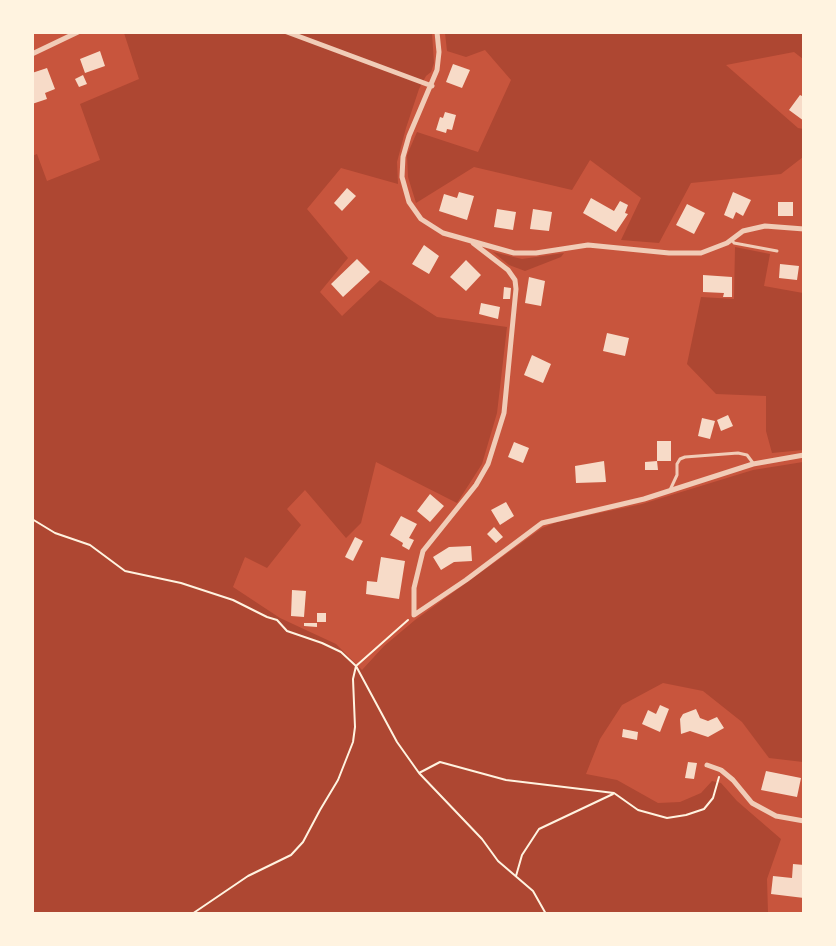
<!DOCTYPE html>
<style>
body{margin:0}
#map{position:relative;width:836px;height:946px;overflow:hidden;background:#c8553d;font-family:"Roboto Condensed",sans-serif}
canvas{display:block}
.frame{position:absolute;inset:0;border:34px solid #fff3e0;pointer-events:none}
</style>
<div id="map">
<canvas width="836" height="946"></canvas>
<div class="frame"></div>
</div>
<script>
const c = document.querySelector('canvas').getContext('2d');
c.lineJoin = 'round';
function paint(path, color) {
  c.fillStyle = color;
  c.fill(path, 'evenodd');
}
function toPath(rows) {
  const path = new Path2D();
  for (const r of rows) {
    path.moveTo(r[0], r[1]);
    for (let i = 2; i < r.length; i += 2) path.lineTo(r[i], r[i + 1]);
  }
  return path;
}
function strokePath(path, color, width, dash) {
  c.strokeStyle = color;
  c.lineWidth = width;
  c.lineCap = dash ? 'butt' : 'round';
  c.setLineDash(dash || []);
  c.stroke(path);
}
paint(toPath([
 [124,33,432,33,434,63,431,72,426,76,419,89,406,128,397,162,398,184,341,168,307,209,348,258,320,292,342,316,380,280,437,317,507,327,497,413,482,464,457,503,376,462,361,523,346,538,305,490,287,509,301,525,267,568,245,557,233,587,280,618,336,644,362,670,384,646,415,620,542,528,557,522,642,504,753,470,803,462,803,762,769,758,742,722,703,691,663,683,622,705,600,739,586,774,617,780,658,803,680,802,701,793,712,781,721,783,737,801,781,839,767,879,768,913,33,913,32,156,37,154,47,181,100,160,80,104,139,79],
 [445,33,803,33,803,59,794,52,726,65,798,128,803,129,803,157,781,174,691,183,659,243,621,240,641,198,590,160,572,190,474,167,416,203,408,177,407,155,417,132,478,152,511,80,485,50,466,57,447,51],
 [735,247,770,254,764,286,803,293,803,450,772,453,766,431,766,396,716,394,687,364,701,297,734,299],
 [493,252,522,259,564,253,561,257,525,271,509,265]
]), '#ae4732');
paint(toPath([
 [100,51,105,66,85,73,80,59],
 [453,64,470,70,462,88,446,82],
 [47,68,55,89,45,93,47,99,32,104,32,73],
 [83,75,87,84,79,87,75,79],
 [800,95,804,97,804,121,789,110],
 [445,112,456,115,452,130,447,129,446,133,436,130,440,117,443,118],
 [347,188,356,196,342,211,334,203],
 [459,192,474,196,467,220,439,211,444,194,457,198],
 [733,192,751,200,743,216,736,212,733,219,724,215],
 [591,198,614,211,620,201,628,205,625,213,628,214,616,232,583,213],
 [778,202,793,202,793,216,778,216],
 [687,204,705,213,694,234,676,225],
 [497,209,516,212,513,230,494,227],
 [533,209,552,212,549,231,530,229],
 [424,245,439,256,429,274,412,264],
 [357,259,370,272,343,297,331,284],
 [466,260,481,275,466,291,450,277],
 [780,264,799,266,797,280,779,278],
 [703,275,732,277,732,297,723,297,724,293,703,292],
 [529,277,545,281,541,306,525,303],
 [504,287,511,288,510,299,503,299],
 [481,303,500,307,498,319,479,314],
 [607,333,629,338,625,356,603,351],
 [532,355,551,364,543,383,524,375],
 [728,415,733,426,721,431,717,420],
 [702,418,715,421,710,439,698,436],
 [657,441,671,441,671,461,657,461],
 [514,442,529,448,523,463,508,457],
 [604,461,606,482,576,483,575,466],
 [657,461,658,470,645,470,645,462],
 [430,494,444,506,430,522,417,511],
 [506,502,514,516,500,525,491,510],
 [401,516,417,524,409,538,414,540,409,550,402,546,403,543,390,535],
 [494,527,503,537,496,543,487,534],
 [355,537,363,541,353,561,345,557],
 [471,546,472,561,454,562,441,570,433,557,449,547],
 [381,557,405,561,399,599,366,594,367,581,377,582],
 [292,590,306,591,304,617,291,616],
 [317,613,326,613,326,622,317,622],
 [304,623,317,623,317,627,304,626],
 [660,705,669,709,660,732,642,724,648,710,656,714],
 [696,709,700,718,708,721,717,717,724,728,708,737,690,731,681,734,680,719,683,714],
 [623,729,638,732,637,740,622,737],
 [688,762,697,763,694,779,685,778],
 [766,771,801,778,797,797,761,790],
 [793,864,804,865,804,898,771,894,773,876,792,878]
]), '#f7dbc8');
strokePath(toPath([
 [32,519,55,533,90,545,125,571,181,583,233,600,267,617,277,620,287,631,322,643,341,652,356,666,397,742,419,773,482,839,498,861,533,891,546,914],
 [419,773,440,762,506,780,614,793,638,810,667,818,686,815,704,809,713,798,719,777],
 [516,876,522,855,539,829,613,794],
 [192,914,248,876,291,855,303,842,320,810,338,780,353,742,355,727,353,679,356,666,408,620]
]), '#fff3e0', 2);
strokePath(toPath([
 [732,240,734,243,777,251],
 [670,490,677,475,677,464,680,459,685,457,738,453,747,455,753,463]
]), '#f1ccb7', 3);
strokePath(toPath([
 [287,32,432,86],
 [437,32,439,52,437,70,409,136,403,157,402,177,409,202,421,219,443,233,514,253,536,253,588,245,669,253,701,253,727,243,743,231,765,226,804,229],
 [32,54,78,32],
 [473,243,508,270,515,280,516,289,504,413,488,464,476,485,423,551,414,588,414,615,466,580,542,523,644,499,753,464,804,455],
 [707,765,721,770,733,780,752,803,776,816,804,821]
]), '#f1ccb7', 5);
</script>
